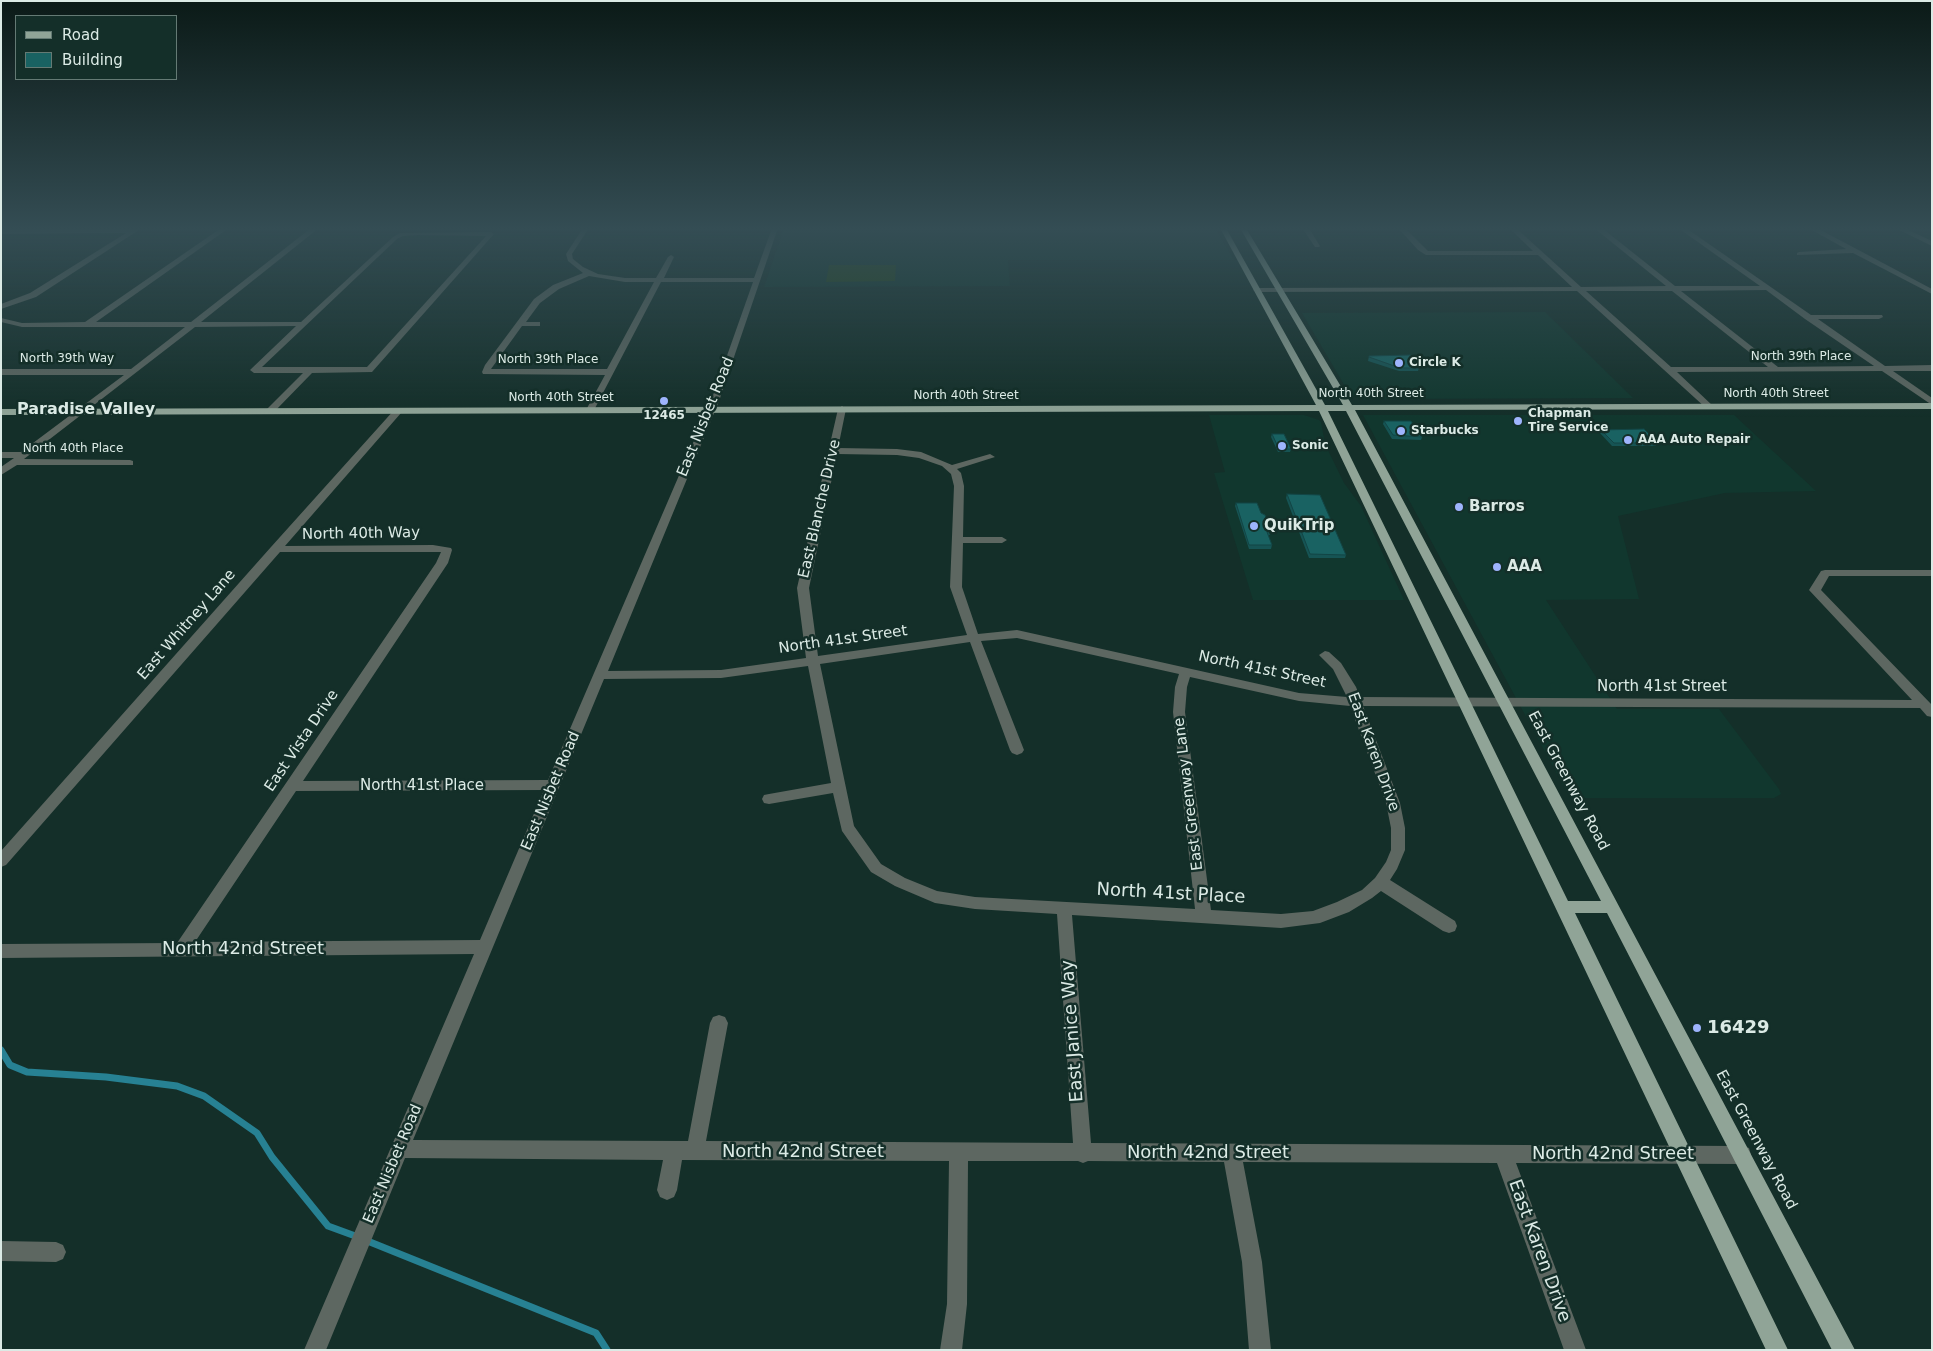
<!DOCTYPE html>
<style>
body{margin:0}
#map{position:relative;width:1933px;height:1351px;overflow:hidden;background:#142f29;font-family:"DejaVu Sans",sans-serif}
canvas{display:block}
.frame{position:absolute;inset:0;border:2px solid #dbeae5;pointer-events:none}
.legend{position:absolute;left:15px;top:15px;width:162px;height:65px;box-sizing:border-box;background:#142f29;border:1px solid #647a74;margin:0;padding:6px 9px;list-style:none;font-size:15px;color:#dbeae5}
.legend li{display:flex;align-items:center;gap:10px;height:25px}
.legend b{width:25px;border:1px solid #647a74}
</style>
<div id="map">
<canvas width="1933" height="1351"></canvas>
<div class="frame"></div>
<ul class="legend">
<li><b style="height:6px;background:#90a497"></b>Road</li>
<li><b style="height:14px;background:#196262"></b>Building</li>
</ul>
</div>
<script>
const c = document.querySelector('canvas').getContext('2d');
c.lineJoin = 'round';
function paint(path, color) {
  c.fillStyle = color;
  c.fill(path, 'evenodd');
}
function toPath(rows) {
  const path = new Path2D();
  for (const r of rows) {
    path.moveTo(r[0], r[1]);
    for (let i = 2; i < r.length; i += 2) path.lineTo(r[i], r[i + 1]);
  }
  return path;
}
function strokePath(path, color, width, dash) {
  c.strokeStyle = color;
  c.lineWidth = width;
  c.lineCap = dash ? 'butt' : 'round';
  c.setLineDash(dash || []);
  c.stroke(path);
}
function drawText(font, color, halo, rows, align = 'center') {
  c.font = font + ' "DejaVu Sans",sans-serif';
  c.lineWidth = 5;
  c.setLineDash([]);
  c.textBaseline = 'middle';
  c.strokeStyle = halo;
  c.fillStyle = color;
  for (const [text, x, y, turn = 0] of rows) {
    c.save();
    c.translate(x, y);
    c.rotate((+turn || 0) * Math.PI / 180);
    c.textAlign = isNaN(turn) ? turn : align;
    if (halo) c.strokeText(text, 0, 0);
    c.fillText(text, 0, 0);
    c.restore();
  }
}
paint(toPath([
 [784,228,1215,228,1234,260,1008,260,1010,286,764,287],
 [1545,312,1633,398,1365,399,1356,397,1349,393,1302,313],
 [1209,415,1304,415,1319,420,1321,422,1325,444,1344,483,1361,506,1404,600,1253,600,1214,473,1225,472],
 [1363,415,1734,415,1816,491,1725,493,1618,516,1639,599,1546,600,1617,709,1719,709,1779,789,1781,794,1774,798,1570,798]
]), '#11372e');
paint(toPath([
 [829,265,896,265,895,281,826,282]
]), '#224415');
strokePath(toPath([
 [1,1050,10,1065,27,1072,106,1077,177,1086,204,1096,257,1133,272,1157,328,1226,358,1237],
 [365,1240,596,1333,607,1350]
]), '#278193', 7);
paint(toPath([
 [142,228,36,297,1,309,1,304,30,293,126,233,1,234,1,230,142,228],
 [221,228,229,228,96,322,191,322,311,228,319,228,201,322,301,322,393,237,400,233,491,232,494,234,372,372,312,373,273,413,267,413,267,409,303,373,254,373,250,370,296,326,195,327,24,459,130,460,133,461,133,465,17,465,1,475,1,467,14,458,1,458,1,452,21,452,124,375,1,375,1,369,131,369,185,327,22,327,1,322,1,318,22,323,85,322,221,228],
 [418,235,486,236,367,367,262,367,397,239,403,236,418,235],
 [583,228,589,228,572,254,573,259,583,267,598,274,625,278,656,278,668,257,671,255,674,257,664,278,754,278,772,228,778,228,719,401,608,671,721,670,806,658,797,588,838,409,842,406,846,409,838,448,897,449,921,452,952,465,990,454,995,457,957,469,961,473,964,486,963,537,1002,537,1007,540,1002,543,963,543,962,587,978,634,1017,630,1299,693,1347,697,1333,669,1319,655,1325,651,1329,652,1341,663,1356,687,1360,697,1912,700,1809,590,1821,571,1825,570,1932,570,1932,576,1829,576,1821,590,1932,705,1932,717,1927,716,1920,708,1363,706,1400,803,1405,828,1405,850,1397,869,1390,880,1455,921,1457,926,1455,931,1449,933,1443,931,1381,891,1372,898,1349,912,1320,923,1281,928,1072,915,1091,1143,1742,1146,1749,1148,1751,1155,1749,1162,1742,1164,1516,1163,1586,1350,1564,1350,1497,1163,1243,1162,1262,1262,1271,1350,1249,1350,1242,1262,1224,1162,1088,1161,1083,1163,1078,1161,968,1161,967,1304,962,1350,940,1350,947,1304,949,1161,682,1160,677,1190,674,1197,667,1200,660,1197,657,1190,663,1160,405,1158,326,1350,304,1350,474,954,1,958,1,944,177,943,436,563,441,552,280,552,6,865,1,867,1,851,271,547,395,409,398,408,401,409,401,413,285,546,433,545,451,548,452,550,448,563,303,781,548,780,711,401,753,282,661,282,593,412,587,412,586,410,605,375,483,374,482,372,485,365,534,299,553,285,583,273,568,261,566,254,583,228],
 [589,276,625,282,654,282,607,369,491,369,522,326,540,326,540,322,526,322,540,303,559,289,589,276],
 [837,454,897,455,919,458,942,466,951,474,954,486,950,587,967,635,818,656,809,588,837,454],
 [1017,638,1179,674,1175,687,1173,712,1195,909,975,897,937,891,905,878,881,864,854,826,820,664,970,642,1010,750,1012,753,1017,755,1022,753,1024,750,981,641,1017,638],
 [808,666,831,783,769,794,764,795,762,799,764,803,769,804,833,793,842,831,871,872,895,886,935,903,975,909,1057,914,1073,1143,706,1141,728,1023,725,1017,719,1015,713,1017,710,1023,688,1141,413,1140,604,679,721,678,808,666],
 [1190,677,1299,701,1350,706,1386,803,1391,828,1391,850,1386,862,1375,878,1362,890,1337,902,1313,911,1281,914,1211,910,1185,712,1187,687,1190,677],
 [544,790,480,940,195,942,296,791,544,790],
 [1302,228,1309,228,1320,246,1319,247,1315,247,1302,228],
 [1398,228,1405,228,1428,251,1533,251,1509,228,1516,228,1581,287,1666,286,1594,228,1602,228,1675,286,1760,286,1678,228,1686,228,1811,315,1882,315,1883,317,1879,319,1818,319,1885,366,1932,365,1932,371,1893,371,1932,398,1932,405,1882,371,1677,372,1713,406,1709,409,1706,408,1577,291,1257,292,1253,290,1257,288,1572,287,1538,255,1426,255,1418,250,1398,228],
 [1766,290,1805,319,1874,366,1778,367,1681,291,1766,290],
 [1586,291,1672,291,1768,367,1671,367,1586,291],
 [1808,228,1817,228,1932,289,1932,294,1853,253,1797,255,1797,253,1799,252,1846,249,1808,228],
 [1895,228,1904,228,1932,241,1932,246,1895,228],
 [1,1241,56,1242,63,1245,66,1252,63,1259,56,1262,1,1261,1,1241]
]), '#5d6761');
paint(toPath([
 [1220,228,1226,228,1325,405,1343,405,1240,228,1246,228,1352,405,1932,403,1932,409,1355,410,1855,1350,1832,1350,1607,913,1575,913,1788,1350,1766,1350,1319,411,1,415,1,409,1316,405,1220,228],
 [1328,411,1346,411,1601,901,1568,901,1328,411]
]), '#90a497');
paint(toPath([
 [1186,228,1202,228,1202,229,1187,229],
 [1369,356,1419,368,1418,371,1399,371,1368,361],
 [1384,421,1422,437,1421,440,1392,439,1383,424],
 [1601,430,1658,443,1656,446,1612,446,1600,433],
 [1272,434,1291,449,1290,452,1278,452,1271,437],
 [1287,494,1346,555,1345,558,1309,558,1286,498],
 [1236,503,1261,513,1270,535,1268,535,1272,545,1271,549,1249,549,1235,506]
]), '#165454');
const building = toPath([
 [1410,355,1419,368,1400,368,1369,357,1369,356,1410,355],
 [1384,421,1411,421,1422,437,1393,435,1384,421],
 [1644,429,1658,443,1614,443,1601,430,1644,429],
 [1272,434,1284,434,1291,449,1279,449,1272,434],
 [1287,494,1320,495,1346,555,1310,554,1287,494],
 [1236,503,1257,503,1261,513,1265,515,1270,531,1267,532,1272,545,1249,545,1236,503]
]);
paint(building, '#196262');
strokePath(building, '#124545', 1);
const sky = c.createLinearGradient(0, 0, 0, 417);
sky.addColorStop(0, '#0b1a17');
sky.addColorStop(0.55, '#344d54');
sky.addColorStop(1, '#344d5400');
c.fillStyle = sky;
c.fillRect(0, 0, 1933, 417);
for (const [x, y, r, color] of [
 [1399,363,5,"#9eb4fd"],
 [664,401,5,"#9eb4fd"],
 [1518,421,5,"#9eb4fd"],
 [1401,431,5,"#9eb4fd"],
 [1628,440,5,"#9eb4fd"],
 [1282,446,5,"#9eb4fd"],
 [1459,507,5,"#9eb4fd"],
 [1254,526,5,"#9eb4fd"],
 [1497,567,5,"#9eb4fd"],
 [1697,1028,5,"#9eb4fd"]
]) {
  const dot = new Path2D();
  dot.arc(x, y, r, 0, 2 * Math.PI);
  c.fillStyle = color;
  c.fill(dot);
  strokePath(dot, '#142f29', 2);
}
drawText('12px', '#dbeae5', '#142f29', [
 ["North 39th Place",1801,357],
 ["North 39th Way",67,359],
 ["North 39th Place",548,360],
 ["North 40th Street",1371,394],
 ["North 40th Street",1776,394],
 ["North 40th Street",966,396],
 ["North 40th Street",561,398],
 ["North 40th Place",73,449]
]);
drawText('bold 12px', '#dbeae5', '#142f29', [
 ["Circle K",1409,363],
 ["Chapman",1528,414],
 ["Tire Service",1528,428],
 ["12465",664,416,"center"],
 ["Starbucks",1411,431],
 ["AAA Auto Repair",1638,440],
 ["Sonic",1292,446]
], 'left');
drawText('15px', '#dbeae5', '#142f29', [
 ["East Nisbet Road",706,417,-68],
 ["East Blanche Drive",820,509,-77],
 ["North 40th Way",361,534,-1],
 ["East Whitney Lane",187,625,-49],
 ["North 41st Street",843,640,-8],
 ["North 41st Street",1262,670,12],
 ["North 41st Street",1662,687],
 ["East Vista Drive",302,741,-56],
 ["East Karen Drive",1373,752,70],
 ["East Greenway Road",1568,781,62],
 ["North 41st Place",422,786],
 ["East Nisbet Road",551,791,-67],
 ["East Greenway Lane",1189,794,-97],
 ["East Greenway Road",1756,1140,62],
 ["East Nisbet Road",393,1164,-67]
]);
drawText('bold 15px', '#dbeae5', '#142f29', [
 ["Barros",1469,507],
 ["QuikTrip",1264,526],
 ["AAA",1507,567]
], 'left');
drawText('bold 16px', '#dbeae5', '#142f29', [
 ["Paradise Valley",86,410]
]);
drawText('18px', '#dbeae5', '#142f29', [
 ["North 41st Place",1171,894,3],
 ["North 42nd Street",243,949],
 ["East Janice Way",1073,1031,-94],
 ["North 42nd Street",803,1152],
 ["North 42nd Street",1208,1153],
 ["North 42nd Street",1613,1154],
 ["East Karen Drive",1539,1251,70]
]);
drawText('bold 18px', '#dbeae5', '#142f29', [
 ["16429",1707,1028]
], 'left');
</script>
